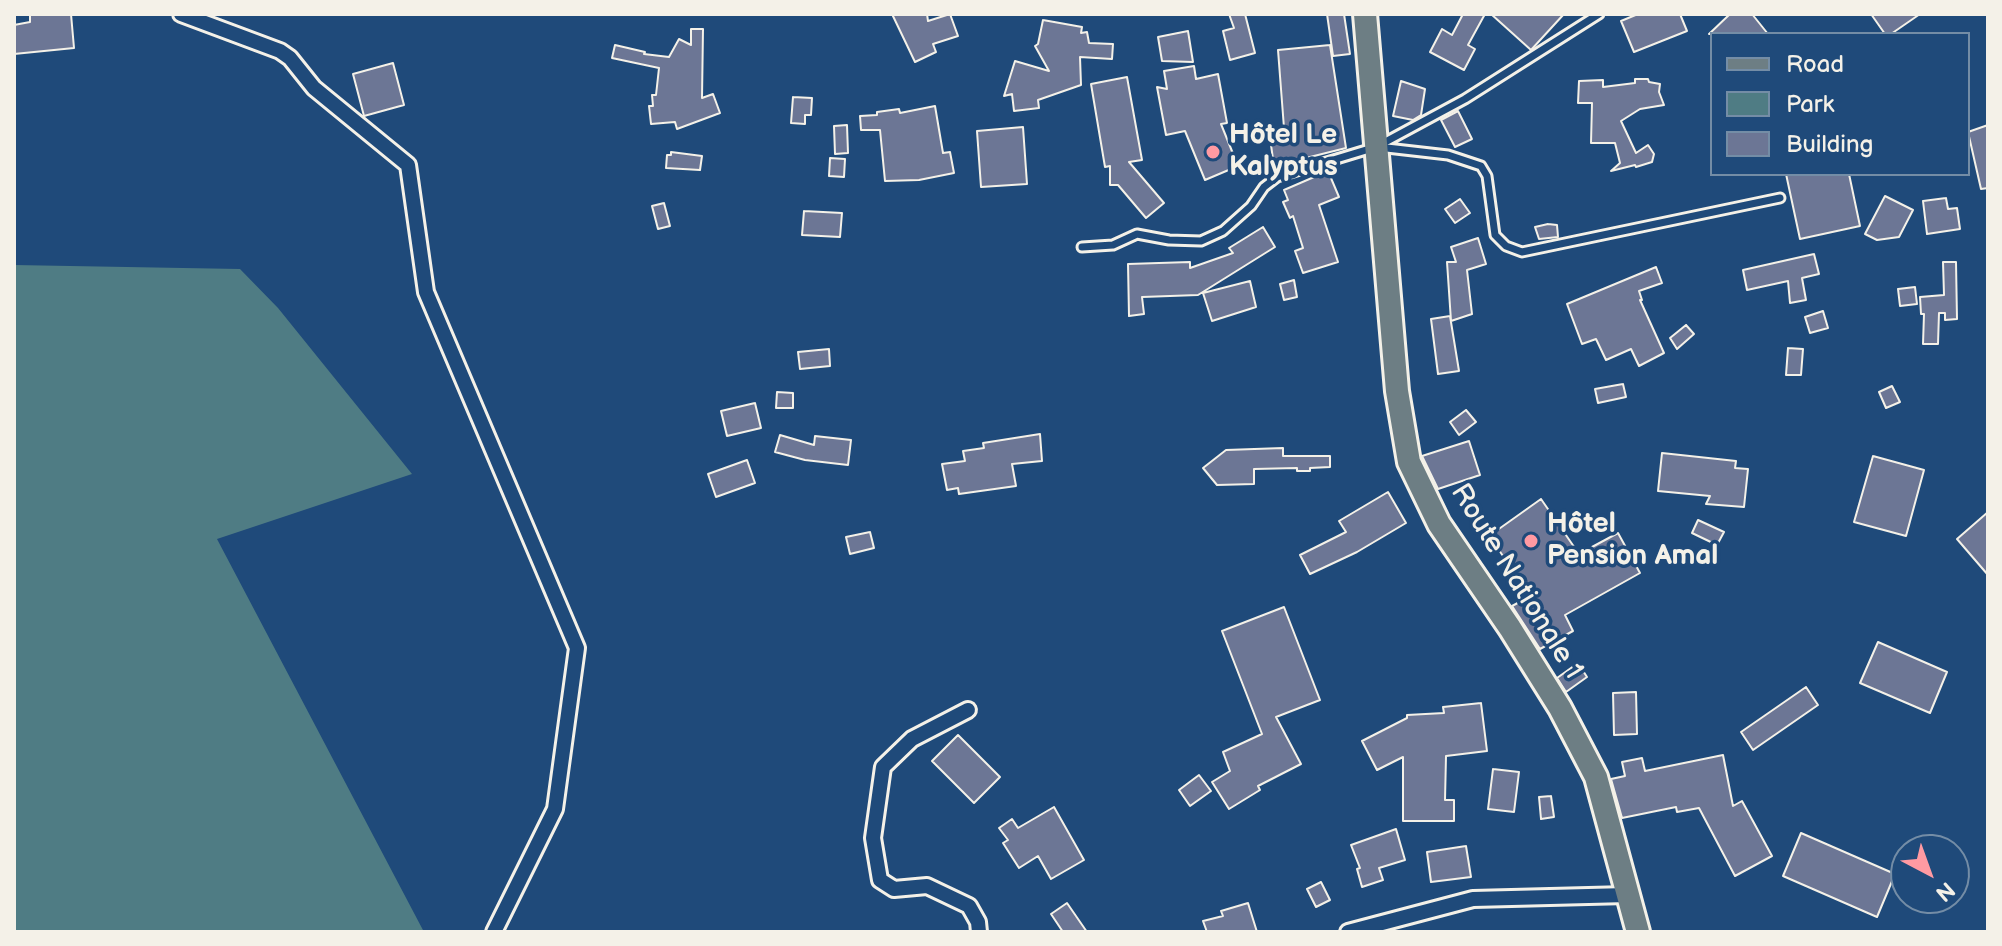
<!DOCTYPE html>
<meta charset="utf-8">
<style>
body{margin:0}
#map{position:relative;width:2002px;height:946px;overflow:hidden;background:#1f4a7a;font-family:"Balsamiq Sans",sans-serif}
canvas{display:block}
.frame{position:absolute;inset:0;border:16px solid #f4f1e8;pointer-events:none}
.legend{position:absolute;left:1710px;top:32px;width:260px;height:144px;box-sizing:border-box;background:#1f4a7a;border:2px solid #748da6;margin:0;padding:10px 14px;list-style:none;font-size:24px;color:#f4f1e8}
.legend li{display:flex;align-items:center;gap:16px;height:40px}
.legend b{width:40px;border:2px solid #748da6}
.north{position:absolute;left:1890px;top:834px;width:80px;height:80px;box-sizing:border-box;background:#1f4a7a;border:2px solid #748da6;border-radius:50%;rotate:139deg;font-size:22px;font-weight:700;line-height:32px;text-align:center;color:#f4f1e8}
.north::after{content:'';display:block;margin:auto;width:28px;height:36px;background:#ff9aa2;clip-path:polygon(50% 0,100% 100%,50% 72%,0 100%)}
</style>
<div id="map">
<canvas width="2002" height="946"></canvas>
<div class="frame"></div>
<ul class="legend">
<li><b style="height:10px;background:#6d7e84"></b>Road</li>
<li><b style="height:22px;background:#4f7c84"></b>Park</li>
<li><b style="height:22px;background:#6c7695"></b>Building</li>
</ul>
<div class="north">N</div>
</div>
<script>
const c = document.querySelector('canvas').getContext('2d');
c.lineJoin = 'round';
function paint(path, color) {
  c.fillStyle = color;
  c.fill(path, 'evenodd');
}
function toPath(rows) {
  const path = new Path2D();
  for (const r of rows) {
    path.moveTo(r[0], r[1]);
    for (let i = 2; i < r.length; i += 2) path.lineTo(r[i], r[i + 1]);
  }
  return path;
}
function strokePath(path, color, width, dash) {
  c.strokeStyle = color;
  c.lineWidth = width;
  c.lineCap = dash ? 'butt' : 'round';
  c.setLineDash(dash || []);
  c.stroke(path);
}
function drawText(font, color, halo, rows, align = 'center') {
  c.font = font + ' "Balsamiq Sans",sans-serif';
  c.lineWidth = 7;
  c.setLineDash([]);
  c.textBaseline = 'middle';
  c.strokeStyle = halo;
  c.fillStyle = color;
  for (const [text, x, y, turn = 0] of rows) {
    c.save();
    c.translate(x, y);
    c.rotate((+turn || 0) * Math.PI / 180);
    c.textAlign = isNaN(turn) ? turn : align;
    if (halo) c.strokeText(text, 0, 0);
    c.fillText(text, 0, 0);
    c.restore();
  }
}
paint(toPath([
 [14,265,240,269,278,308,412,474,217,539,424,932,14,932]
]), '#4f7c84');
const building = toPath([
 [30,14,71,14,74,48,14,54,14,25,30,22,30,14],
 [892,14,927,14,928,21,950,14,958,36,933,44,936,52,915,62,892,14],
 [1229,14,1245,14,1255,53,1230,60,1223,31,1234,28,1229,14],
 [1327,14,1344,14,1350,54,1333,56,1327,14],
 [1463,14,1485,14,1468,45,1475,49,1464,70,1430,52,1442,29,1452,35,1463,14],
 [1491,14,1564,14,1531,50,1491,14],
 [1638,14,1680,14,1687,31,1634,52,1621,21,1638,14],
 [1730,14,1752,14,1768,34,1709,34,1730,14],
 [1871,14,1920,14,1891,34,1885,34,1871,14],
 [1043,20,1082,27,1081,33,1087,32,1089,43,1113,44,1112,59,1080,57,1081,85,1038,100,1039,108,1014,111,1012,94,1004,96,1015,61,1049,71,1035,46,1038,44,1043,20],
 [691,29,703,29,702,98,713,94,720,113,677,129,675,122,651,124,649,106,653,106,652,95,656,95,659,68,612,58,615,45,645,52,644,54,669,57,679,39,691,45,691,29],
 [1188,31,1193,62,1162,61,1158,37,1188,31],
 [1330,45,1346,148,1274,166,1269,131,1284,128,1278,50,1330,45],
 [393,63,404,105,364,116,353,74,393,63],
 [1194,66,1196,79,1218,74,1227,123,1221,124,1238,166,1205,180,1185,131,1166,135,1157,87,1167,89,1164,71,1194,66],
 [1127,77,1142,160,1129,162,1164,203,1146,218,1118,185,1110,185,1110,166,1105,167,1091,84,1127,77],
 [1635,79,1648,79,1649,82,1660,84,1659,92,1664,105,1640,109,1621,121,1636,153,1648,145,1654,154,1652,162,1636,167,1635,165,1611,171,1620,163,1615,143,1591,143,1592,103,1578,103,1579,81,1603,80,1603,87,1635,83,1635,79],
 [1401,81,1425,89,1421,115,1413,120,1393,116,1401,81],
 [793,97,812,98,811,115,805,115,805,124,791,123,793,97],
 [935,106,943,153,950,152,954,173,919,180,885,181,880,130,861,130,860,116,877,115,877,112,899,109,900,113,935,106],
 [1458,111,1472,139,1455,147,1441,120,1458,111],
 [847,125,848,153,835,154,834,126,847,125],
 [1988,125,1988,188,1981,189,1968,132,1988,125],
 [1023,127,1027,184,981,187,977,131,1023,127],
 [671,152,702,156,700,170,666,168,667,155,671,155,671,152],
 [830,158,845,159,844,177,829,176,830,158],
 [1328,171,1339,197,1319,205,1338,262,1303,273,1295,251,1303,248,1293,216,1290,218,1283,202,1288,200,1284,190,1328,171],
 [1786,174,1849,174,1860,226,1800,239,1786,174],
 [1885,196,1913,210,1899,237,1877,240,1865,234,1885,196],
 [1946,198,1948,209,1957,208,1960,229,1927,234,1923,201,1946,198],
 [1460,199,1470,213,1455,223,1445,209,1460,199],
 [664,203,670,226,658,229,652,206,664,203],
 [804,211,842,213,840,237,802,235,804,211],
 [1548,224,1557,225,1558,237,1539,239,1535,227,1548,224],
 [1263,227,1275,247,1198,295,1142,297,1144,314,1129,316,1128,264,1190,262,1190,268,1233,253,1229,248,1263,227],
 [1478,238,1486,264,1467,270,1472,314,1451,321,1447,262,1456,262,1451,247,1478,238],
 [1814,254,1819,274,1802,278,1806,300,1790,303,1788,281,1747,290,1743,270,1814,254],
 [1943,262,1956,262,1957,319,1945,320,1945,313,1939,313,1938,344,1923,344,1924,314,1921,314,1920,297,1944,295,1943,262],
 [1656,267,1662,283,1639,291,1642,300,1640,300,1664,353,1639,366,1631,349,1606,360,1596,339,1582,344,1567,304,1656,267],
 [1294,280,1297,297,1284,300,1280,284,1294,280],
 [1250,281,1256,307,1212,321,1203,293,1250,281],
 [1915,287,1917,304,1900,306,1898,289,1915,287],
 [1823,311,1828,328,1810,333,1805,317,1823,311],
 [1450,316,1459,371,1438,374,1431,319,1450,316],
 [1686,325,1694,334,1677,349,1670,338,1686,325],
 [1788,348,1803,349,1801,375,1786,375,1788,348],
 [829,349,830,366,800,369,798,352,829,349],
 [1623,384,1626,397,1598,403,1595,389,1623,384],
 [1892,386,1900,402,1886,408,1879,392,1892,386],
 [777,392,793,393,793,408,776,408,777,392],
 [755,403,761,428,727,436,721,411,755,403],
 [1466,410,1476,422,1459,435,1450,422,1466,410],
 [1040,434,1042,461,1012,464,1016,486,959,494,958,488,947,490,942,464,965,461,963,451,984,448,983,443,1040,434],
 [780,435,814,445,815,436,851,440,848,465,805,460,775,452,780,435],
 [1469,441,1480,475,1438,489,1422,456,1469,441],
 [1283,448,1283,456,1330,456,1330,467,1310,468,1310,471,1297,471,1297,468,1254,469,1254,484,1217,485,1203,468,1226,450,1283,448],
 [1662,453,1736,461,1735,468,1748,469,1744,507,1706,504,1710,496,1658,491,1662,453],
 [1873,456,1924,470,1906,536,1854,522,1873,456],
 [747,460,755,483,716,497,708,474,747,460],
 [1388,492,1406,523,1357,552,1310,574,1300,555,1346,532,1339,521,1388,492],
 [1541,499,1579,554,1618,533,1640,573,1565,615,1573,631,1540,649,1512,606,1531,596,1489,536,1541,499],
 [1988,512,1988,575,1957,539,1988,512],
 [1698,520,1724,532,1717,545,1692,533,1698,520],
 [870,532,874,548,850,554,846,537,870,532],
 [1284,607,1320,700,1276,717,1301,764,1258,786,1260,790,1229,809,1212,782,1230,771,1223,752,1262,734,1222,631,1284,607],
 [1878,642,1947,672,1930,713,1860,683,1878,642],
 [1578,663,1587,677,1566,692,1557,678,1578,663],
 [1806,687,1818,705,1753,750,1741,732,1806,687],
 [1636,692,1637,734,1614,735,1613,693,1636,692],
 [1481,703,1487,751,1446,756,1445,800,1454,800,1454,821,1403,821,1403,757,1377,770,1362,741,1407,718,1407,715,1444,713,1443,707,1481,703],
 [958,735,1000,777,974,803,932,761,958,735],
 [1723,755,1733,806,1742,801,1772,856,1735,876,1699,808,1677,812,1676,807,1622,818,1611,779,1625,776,1622,762,1642,758,1645,771,1723,755],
 [1493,769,1519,772,1514,812,1488,809,1493,769],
 [1199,775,1211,791,1190,806,1179,790,1199,775],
 [1551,796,1554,817,1541,819,1539,797,1551,796],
 [1054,807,1084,860,1051,879,1038,856,1019,868,1003,843,1008,840,999,828,1012,819,1018,828,1054,807],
 [1396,829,1405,860,1379,868,1383,880,1362,887,1357,869,1360,868,1351,845,1396,829],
 [1801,833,1895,874,1877,917,1783,876,1801,833],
 [1466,846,1471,877,1431,882,1427,852,1466,846],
 [1321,882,1330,900,1316,907,1307,889,1321,882],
 [1067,903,1087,932,1063,932,1051,914,1067,903],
 [1248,903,1257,932,1207,932,1203,921,1223,916,1221,911,1248,903]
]);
paint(building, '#6c7695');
strokePath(building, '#f4f1e8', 2);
const lane = toPath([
 [1378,147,1448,155,1481,166,1487,176,1495,235,1506,246,1522,252,1780,198],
 [1082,247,1113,245,1137,234,1169,240,1201,241,1223,231,1251,206,1264,187,1277,177,1376,147,1465,99,1599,14]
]);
const street = toPath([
 [181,14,280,51,290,58,314,88,408,165,426,292,577,648,555,809,494,932],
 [968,710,912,739,883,767,873,838,880,880,894,889,927,886,969,906,978,922,979,932],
 [1348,932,1473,899,1627,895]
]);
const primary = toPath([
 [1365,14,1397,391,1409,462,1439,524,1510,628,1560,708,1596,777,1638,932]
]);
strokePath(lane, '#f4f1e8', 13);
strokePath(street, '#f4f1e8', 20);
strokePath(primary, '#f4f1e8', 28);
strokePath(lane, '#1f4a7a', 7);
strokePath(street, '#1f4a7a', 14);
strokePath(primary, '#6d7e84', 22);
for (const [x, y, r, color] of [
 [1213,152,8,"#ff9aa2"],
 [1531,541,8,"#ff9aa2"]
]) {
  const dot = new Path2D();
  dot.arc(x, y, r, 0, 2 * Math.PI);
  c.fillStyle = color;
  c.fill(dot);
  strokePath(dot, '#1f4a7a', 3);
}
drawText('bold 28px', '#f4f1e8', '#1f4a7a', [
 ["Hôtel Le",1229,136],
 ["Kalyptus",1229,168],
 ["Hôtel",1547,525],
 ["Pension Amal",1547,557]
], 'left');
drawText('28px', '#f4f1e8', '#1f4a7a', [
 ["Route Nationale 1",1516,582,58]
]);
</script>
